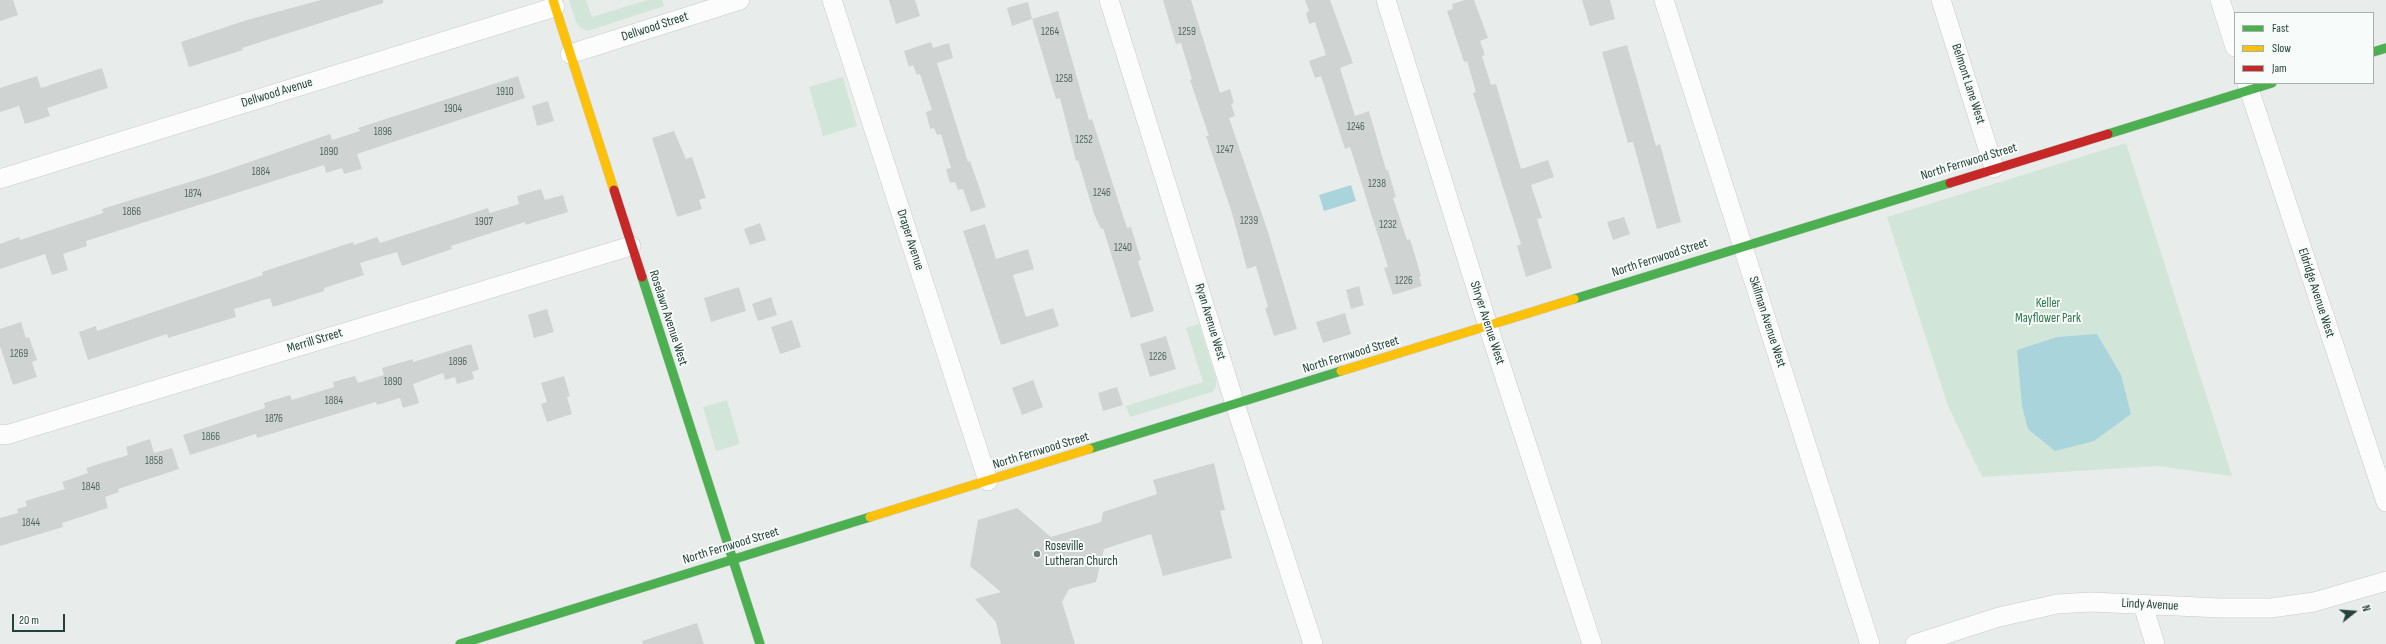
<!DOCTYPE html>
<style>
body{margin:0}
#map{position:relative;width:2386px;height:644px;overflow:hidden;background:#e8edeb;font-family:"Sofia Sans Condensed",sans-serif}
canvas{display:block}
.legend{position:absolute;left:2234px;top:12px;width:140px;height:72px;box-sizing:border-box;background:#f7fbf9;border:1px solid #a3b1ad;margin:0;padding:5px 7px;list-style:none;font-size:12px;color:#24423a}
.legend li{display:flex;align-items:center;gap:8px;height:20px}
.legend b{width:20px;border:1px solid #a3b1ad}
.north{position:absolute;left:2334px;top:592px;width:40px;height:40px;-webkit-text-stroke:3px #f7fbf9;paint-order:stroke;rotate:73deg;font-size:11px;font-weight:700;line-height:16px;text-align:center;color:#24423a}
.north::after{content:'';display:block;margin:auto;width:14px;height:18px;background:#24423a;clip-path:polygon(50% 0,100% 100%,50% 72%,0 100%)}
.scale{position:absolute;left:12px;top:614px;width:53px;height:18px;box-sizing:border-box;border:2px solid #24423a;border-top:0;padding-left:5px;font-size:12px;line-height:14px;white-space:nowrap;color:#24423a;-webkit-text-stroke:3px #f7fbf9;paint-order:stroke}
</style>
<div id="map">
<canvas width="2386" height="644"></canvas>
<ul class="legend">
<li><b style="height:5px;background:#4caf50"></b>Fast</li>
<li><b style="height:5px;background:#ffc107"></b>Slow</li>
<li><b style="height:5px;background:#c62828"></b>Jam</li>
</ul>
<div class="north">N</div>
<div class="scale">20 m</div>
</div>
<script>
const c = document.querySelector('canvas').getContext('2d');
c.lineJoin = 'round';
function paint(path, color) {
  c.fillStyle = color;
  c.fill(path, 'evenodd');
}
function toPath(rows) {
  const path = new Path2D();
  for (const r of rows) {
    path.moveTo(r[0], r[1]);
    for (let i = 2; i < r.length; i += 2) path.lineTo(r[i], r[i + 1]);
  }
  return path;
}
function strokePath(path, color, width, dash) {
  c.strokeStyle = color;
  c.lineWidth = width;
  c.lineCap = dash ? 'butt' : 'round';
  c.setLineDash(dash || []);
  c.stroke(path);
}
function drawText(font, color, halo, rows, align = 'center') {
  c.font = font + ' "Sofia Sans Condensed",sans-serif';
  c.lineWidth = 4;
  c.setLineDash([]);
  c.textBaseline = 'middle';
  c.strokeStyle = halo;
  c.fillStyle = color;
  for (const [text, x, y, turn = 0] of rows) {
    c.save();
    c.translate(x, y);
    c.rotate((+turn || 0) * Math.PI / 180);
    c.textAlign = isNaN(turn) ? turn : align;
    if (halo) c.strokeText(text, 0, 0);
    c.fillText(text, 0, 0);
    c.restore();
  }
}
paint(toPath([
 [569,0,586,0,592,17,647,0,662,0,664,6,588,31,580,28,576,22],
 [843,77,857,126,823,136,809,87],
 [2126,143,2232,476,2157,466,1982,477,1948,406,1887,217],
 [1199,324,1216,379,1216,387,1212,392,1130,417,1126,406,1203,382,1186,328],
 [727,400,740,444,716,451,703,407]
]), '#d1e6d8');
paint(toPath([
 [1351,185,1356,201,1324,211,1319,195],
 [2097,334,2121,375,2131,414,2094,441,2055,451,2028,429,2022,406,2017,350,2057,337]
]), '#a9d4db');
paint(toPath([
 [0,0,13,0,18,15,0,21],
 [321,0,383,0,383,3,242,48,243,50,189,67,181,42,247,20],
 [889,0,915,0,920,16,896,24],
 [1163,0,1191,0,1220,93,1230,89,1234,103,1231,104,1235,116,1229,118,1268,232,1297,329,1274,336,1265,308,1268,307,1256,266,1247,269,1232,213,1206,136,1209,136,1190,80,1192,79,1181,43,1176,44],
 [1305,0,1330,0,1353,63,1340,68,1355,116,1369,111,1386,170,1388,170,1396,197,1393,198,1407,240,1410,239,1421,276,1419,277,1422,286,1393,295,1384,268,1388,267,1350,147,1345,149,1321,76,1315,78,1309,61,1326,55,1315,22,1309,24,1306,13,1309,11],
 [1465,0,1474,0,1488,38,1480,41,1485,55,1482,56,1491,85,1496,84,1521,169,1548,160,1554,177,1531,185,1542,218,1537,219,1552,268,1526,277,1517,246,1521,244,1473,93,1476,92,1467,61,1464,62,1447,11,1453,9,1452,4],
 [1582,0,1610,0,1615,19,1590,26],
 [1028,2,1032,19,1012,26,1007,8],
 [1058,11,1089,120,1092,119,1127,228,1131,227,1141,260,1138,261,1154,311,1131,318,1103,228,1101,229,1094,214,1078,160,1076,161,1060,98,1056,99,1032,19],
 [931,42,933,48,949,43,953,58,937,63,968,162,970,161,986,207,971,212,963,189,958,190,955,182,950,183,946,169,951,168,941,134,937,135,934,128,930,129,926,112,932,110,920,74,917,75,913,65,909,67,904,51],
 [1627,45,1656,146,1660,144,1681,222,1657,229,1633,142,1628,143,1602,52],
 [102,68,108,88,47,108,50,116,25,124,19,106,0,112,0,88,37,76,41,88],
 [518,76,525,98,357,154,362,169,344,174,342,168,326,173,324,165,86,241,87,246,63,254,68,270,52,275,45,254,0,269,0,244,19,237,20,240,103,213,102,209,215,174,330,134,332,140,360,131,358,128],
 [548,101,554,121,537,126,532,106],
 [674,131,686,159,692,157,706,198,699,200,702,209,677,217,652,138],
 [541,189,545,200,563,195,568,212,525,225,525,222,451,246,452,249,402,266,397,252,360,263,364,275,324,288,324,291,273,307,270,298,234,309,236,317,168,338,167,334,88,360,79,332,96,326,97,331,263,275,262,272,353,242,354,245,377,237,380,243,488,208,490,213,519,204,517,196],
 [1624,217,1630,234,1613,240,1607,222],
 [760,223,766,240,750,245,744,229],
 [985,224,996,259,1028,249,1034,269,1013,275,1026,317,1053,308,1059,326,1001,345,963,231],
 [1359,286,1364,305,1351,309,1346,290],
 [739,287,746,311,711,322,704,298],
 [771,297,777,315,758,321,752,304],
 [547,309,554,332,534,338,528,315],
 [1345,313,1351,334,1323,343,1316,322],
 [792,320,801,347,780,354,771,327],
 [21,322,26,338,29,337,37,360,32,362,37,377,13,385,0,346,0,329],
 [1166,336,1176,369,1150,377,1140,344],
 [471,344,479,369,472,372,474,379,457,384,455,377,445,380,443,373,413,384,419,403,403,408,400,398,377,405,376,402,257,438,256,434,190,455,183,435,265,408,264,403,290,395,292,400,334,387,333,382,355,376,358,383,384,375,382,368,413,359,413,362],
 [564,376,570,396,567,397,572,414,547,422,541,404,547,402,541,383],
 [1033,380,1043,407,1022,415,1012,388],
 [1117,387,1123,405,1103,411,1098,393],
 [150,439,154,453,172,448,179,469,118,489,119,492,105,497,108,508,62,523,63,527,0,546,0,518,18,513,17,509,27,506,25,501,65,489,62,482,88,473,86,468,128,455,126,447],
 [1214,463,1225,510,1220,511,1232,558,1163,576,1151,534,1104,549,1096,582,1069,589,1062,602,1075,644,1001,644,996,622,975,599,1001,592,970,566,978,520,1017,508,1051,537,1101,522,1103,512,1157,494,1153,480],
 [697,623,704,644,643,644,642,641]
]), '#cfd4d2');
const street = toPath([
 [832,0,988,481],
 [1109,0,1235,404,1313,644],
 [1386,0,1488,326,1592,644],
 [1664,0,1870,644],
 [1941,0,1994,168],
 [2220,0,2235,47],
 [570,54,740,0],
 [2247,83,2386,502],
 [0,179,555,7],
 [0,434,6,435,631,246],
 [2143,605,2155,644],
 [1915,644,1999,617,2057,604,2091,602,2220,608,2271,608,2314,602,2386,581]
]);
const fast = toPath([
 [2373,52,2386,48],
 [2108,134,2272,83],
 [642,277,760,644],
 [1574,299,1950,183],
 [1089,449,1341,371],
 [460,644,870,517]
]);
const slow = toPath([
 [553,0,614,190],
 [1341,371,1574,299],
 [870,517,1089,449]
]);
const jam = toPath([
 [1950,183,2108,134],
 [614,190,642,277]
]);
strokePath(street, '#c5cac8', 20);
strokePath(fast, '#c3cbc8', 10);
strokePath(slow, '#c3cbc8', 10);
strokePath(jam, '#c3cbc8', 10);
strokePath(street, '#fcfcfc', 19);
strokePath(fast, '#4caf50', 9);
strokePath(slow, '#ffc107', 9);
strokePath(jam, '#c62828', 9);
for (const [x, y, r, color] of [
 [1037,554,4,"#697e78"]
]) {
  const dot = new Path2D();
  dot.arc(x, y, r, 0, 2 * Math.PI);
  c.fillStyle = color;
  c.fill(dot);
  strokePath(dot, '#f7fbf9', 1.5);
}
drawText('11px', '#506761', null, [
 ["1264",1050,32],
 ["1259",1187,32],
 ["1258",1064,79],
 ["1910",505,92],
 ["1904",453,109],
 ["1246",1356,127],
 ["1896",383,132],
 ["1252",1084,140],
 ["1247",1225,150],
 ["1890",329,152],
 ["1884",261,172],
 ["1238",1377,184],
 ["1246",1102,193],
 ["1874",193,194],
 ["1866",132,212],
 ["1239",1249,221],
 ["1907",484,222],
 ["1232",1388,225],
 ["1240",1123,248],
 ["1226",1404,281],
 ["1269",19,354],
 ["1226",1158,357],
 ["1896",458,362],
 ["1890",393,382],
 ["1884",334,401],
 ["1876",274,419],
 ["1866",211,437],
 ["1858",154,461],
 ["1848",91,487],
 ["1844",31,523]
]);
drawText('13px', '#24423a', '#f7fbf9', [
 ["Dellwood Street",655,27,-18],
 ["Belmont Lane West",1968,84,72],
 ["Dellwood Avenue",277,93,-17],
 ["North Fernwood Street",1969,162,-17],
 ["Draper Avenue",910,240,72],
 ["North Fernwood Street",1660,258,-18],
 ["Eldridge Avenue West",2316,293,72],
 ["Roselawn Avenue West",668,318,72],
 ["Ryan Avenue West",1210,322,73],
 ["Skillman Avenue West",1767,322,72],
 ["Shryer Avenue West",1487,323,72],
 ["Merrill Street",315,341,-17],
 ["North Fernwood Street",1351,355,-17],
 ["North Fernwood Street",1041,451,-17],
 ["North Fernwood Street",731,546,-17],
 ["Lindy Avenue",2150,605,3]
]);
drawText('13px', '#2d7a4b', '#f7fbf9', [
 ["Keller",2048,304],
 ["Mayflower Park",2048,319]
]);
drawText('13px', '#24423a', '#f7fbf9', [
 ["Roseville",1045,547],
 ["Lutheran Church",1045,562]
], 'left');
</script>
